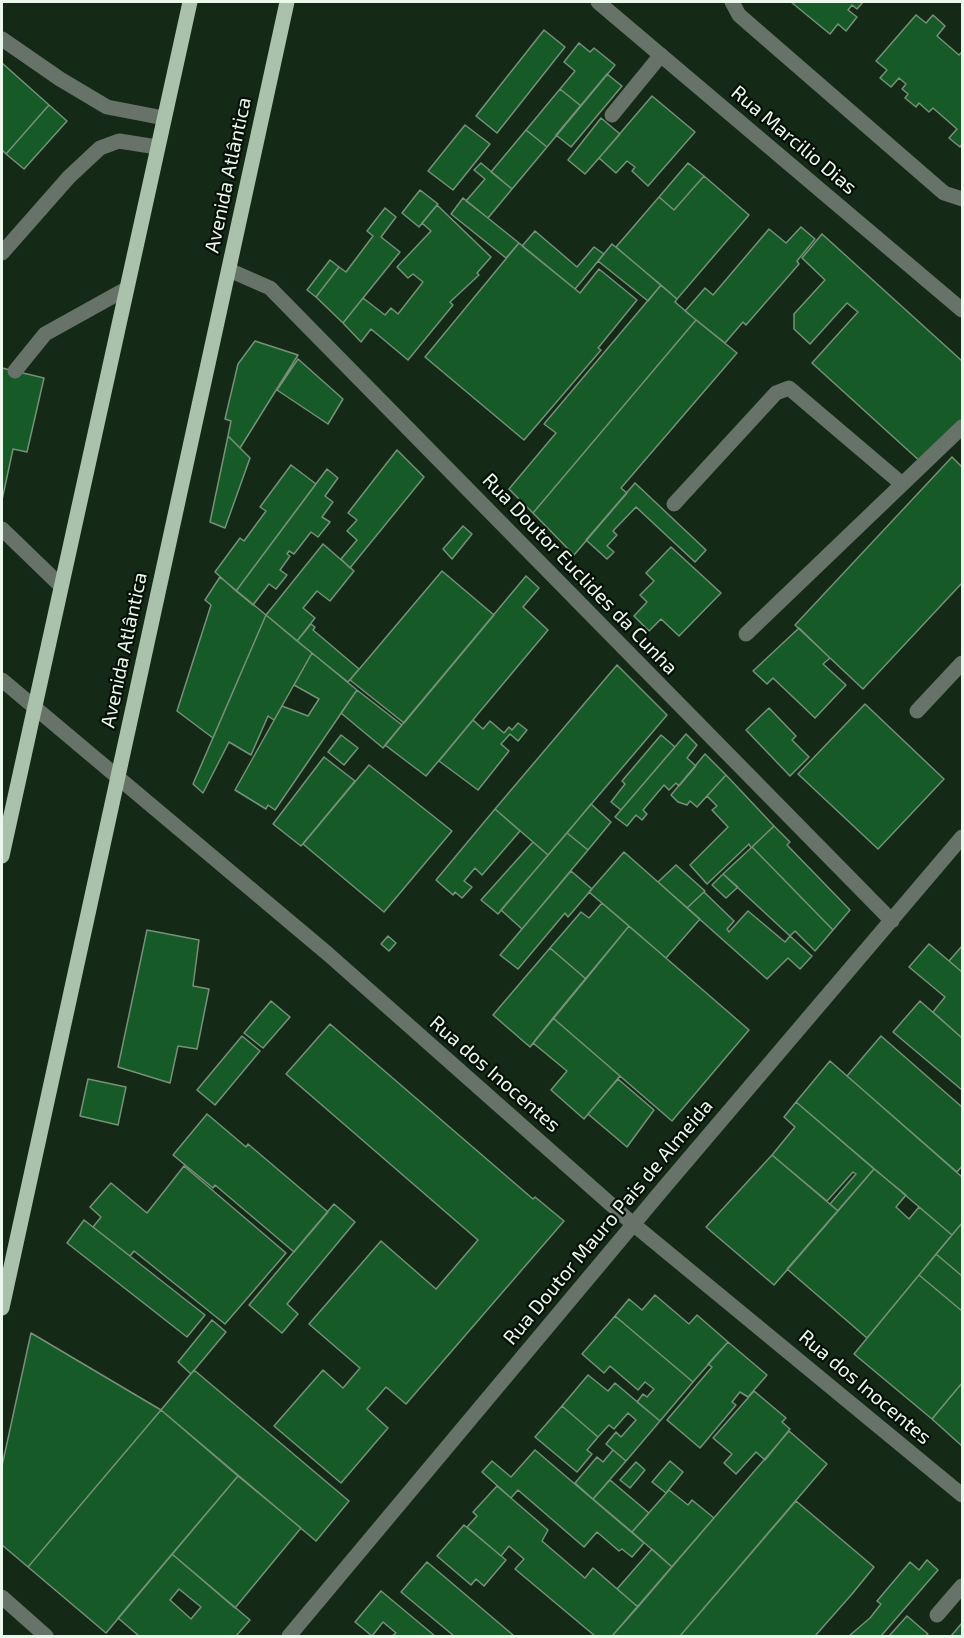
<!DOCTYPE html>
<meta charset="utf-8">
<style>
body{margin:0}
#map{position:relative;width:964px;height:1638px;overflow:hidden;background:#142a17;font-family:"Exo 2",sans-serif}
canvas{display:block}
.frame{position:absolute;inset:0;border:3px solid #ebf9ec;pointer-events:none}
</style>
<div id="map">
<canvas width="964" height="1638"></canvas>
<div class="frame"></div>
</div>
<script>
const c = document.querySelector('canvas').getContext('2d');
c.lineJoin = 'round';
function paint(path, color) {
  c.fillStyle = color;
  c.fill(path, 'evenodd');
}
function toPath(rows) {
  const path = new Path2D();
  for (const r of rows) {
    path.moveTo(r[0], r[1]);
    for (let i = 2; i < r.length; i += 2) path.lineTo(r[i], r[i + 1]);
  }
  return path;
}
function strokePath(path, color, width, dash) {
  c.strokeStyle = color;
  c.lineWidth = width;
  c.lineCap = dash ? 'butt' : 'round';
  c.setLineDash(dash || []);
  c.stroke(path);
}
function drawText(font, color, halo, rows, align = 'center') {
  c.font = font + ' "Exo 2",sans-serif';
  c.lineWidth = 4.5;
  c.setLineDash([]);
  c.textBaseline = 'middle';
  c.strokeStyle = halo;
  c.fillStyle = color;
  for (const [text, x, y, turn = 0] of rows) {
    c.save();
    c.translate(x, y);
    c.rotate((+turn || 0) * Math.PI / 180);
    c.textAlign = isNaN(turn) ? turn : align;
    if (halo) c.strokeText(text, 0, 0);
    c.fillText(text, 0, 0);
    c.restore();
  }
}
const building = toPath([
 [791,2,863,2,857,9,852,5,848,10,857,17,846,31,838,24,830,34,791,2],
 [916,15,926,23,933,15,945,26,937,36,959,55,962,52,962,144,960,147,949,138,957,129,933,108,929,112,919,103,916,107,905,98,908,94,902,89,906,84,899,78,891,87,880,78,887,70,876,61,916,15],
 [544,30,565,47,497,133,476,116,544,30],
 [579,43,590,52,594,48,615,65,581,106,560,89,575,71,564,62,579,43],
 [2,63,49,105,6,154,2,150,2,63],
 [607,74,622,86,571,147,556,135,607,74],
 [560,89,581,106,547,147,526,130,560,89],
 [652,96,695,132,648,186,632,171,635,167,627,161,616,173,599,158,652,96],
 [49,105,67,121,24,169,6,154,49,105],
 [601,118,620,134,585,174,568,160,601,118],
 [465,125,490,144,453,190,428,171,465,125],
 [526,130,547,147,512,189,491,172,526,130],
 [481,163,512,189,488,218,466,201,485,179,474,170,481,163],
 [688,163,704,176,674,210,659,197,688,163],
 [704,176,749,215,677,299,616,247,659,197,674,210,704,176],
 [420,190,438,204,419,227,402,213,420,190],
 [463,198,519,243,506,258,451,214,463,198],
 [437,205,491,257,477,273,479,275,450,302,453,305,408,360,371,329,361,342,343,323,363,298,385,315,391,308,398,314,423,282,413,274,408,278,397,267,431,231,422,223,437,205],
 [385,208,396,217,381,237,400,252,343,323,316,297,339,267,346,272,373,236,367,231,385,208],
 [801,227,815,239,797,261,799,264,746,325,743,322,725,343,685,311,705,288,713,295,769,229,786,243,801,227],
 [535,231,577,267,594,247,604,254,575,289,522,246,535,231],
 [822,234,962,361,962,419,922,463,812,363,858,312,847,303,810,344,794,329,794,314,825,280,802,258,822,234],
 [519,243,580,293,599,269,637,300,598,348,601,350,524,440,425,357,519,243],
 [612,244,661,285,648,301,598,261,612,244],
 [330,260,339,267,316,297,307,290,330,260],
 [661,285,677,299,675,302,696,320,533,513,509,489,556,433,544,424,661,285],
 [696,320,737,353,621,488,627,493,574,555,533,513,696,320],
 [255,341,298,355,240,448,228,436,231,421,225,419,238,364,255,341],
 [298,359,343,399,328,424,277,390,298,359],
 [2,368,44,378,27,452,13,449,2,500,2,368],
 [228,436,250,458,225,528,210,522,228,436],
 [397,450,424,477,350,568,341,559,357,540,347,531,357,520,348,513,397,450],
 [952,457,962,467,962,583,863,689,795,625,952,457],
 [291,465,316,484,236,591,215,572,240,538,244,541,266,511,260,507,291,465],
 [327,469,338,478,325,496,333,502,322,517,330,522,318,537,311,532,294,554,289,551,287,554,290,556,280,570,287,575,276,589,269,584,253,605,236,591,327,469],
 [635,483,706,550,695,562,636,507,613,531,617,535,607,546,614,552,607,559,586,540,635,483],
 [463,526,472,534,452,559,443,549,463,526],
 [323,544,354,571,330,601,317,591,303,608,315,618,297,641,266,615,323,544],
 [671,547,721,593,679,636,661,619,649,631,634,616,647,602,640,595,654,581,646,573,671,547],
 [442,571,494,615,404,723,350,680,442,571],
 [526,576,539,588,523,607,548,630,426,776,385,745,526,576],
 [220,577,266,615,213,738,177,711,211,605,205,600,220,577],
 [266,615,312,653,274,720,268,716,251,755,229,742,203,793,193,784,266,615],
 [311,624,315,627,313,630,359,669,348,682,297,641,311,624],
 [799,628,830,658,823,664,846,685,815,718,773,678,767,684,753,671,799,628],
 [312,653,357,690,275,810,268,805,266,809,235,790,282,706,308,716,319,699,294,685,312,653],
 [617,665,667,715,548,855,495,809,617,665],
 [357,690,402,725,383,748,341,713,357,690],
 [865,704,944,779,878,849,798,774,865,704],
 [769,708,796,736,792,740,809,757,790,776,746,730,769,708],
 [473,720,483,729,490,721,504,733,509,727,512,730,518,723,527,730,518,741,510,734,501,744,509,751,478,790,439,761,473,720],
 [686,734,697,745,687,758,696,766,679,786,676,783,669,790,664,785,643,810,647,814,642,820,636,815,627,826,615,817,686,734],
 [341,735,358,748,344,765,328,752,341,735],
 [661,735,675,747,621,810,611,802,625,784,622,781,661,735],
 [705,754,726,775,697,807,690,801,687,805,678,802,671,795,705,754],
 [324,757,355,781,301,846,273,824,324,757],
 [369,765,452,831,384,912,303,844,369,765],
 [726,775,774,826,751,848,749,844,707,884,690,865,728,827,712,810,717,806,707,796,726,775],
 [591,804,611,822,588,850,567,833,591,804],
 [495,809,520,831,482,875,475,868,464,881,472,887,462,898,455,892,453,895,436,880,495,809],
 [774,826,790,842,787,845,850,910,833,930,752,847,774,826],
 [567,833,588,850,522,929,501,910,567,833],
 [533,842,548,855,498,914,481,900,533,842],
 [752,847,833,930,815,951,795,931,790,936,723,874,752,847],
 [624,852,700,919,666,958,589,892,624,852],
 [676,865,705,891,687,908,658,882,676,865],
 [571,871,592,889,568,917,565,913,518,969,500,955,571,871],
 [723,874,738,887,726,898,712,885,723,874],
 [704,892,734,921,727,929,729,932,748,911,785,942,790,936,812,956,800,969,788,958,767,979,687,908,704,892],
 [602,903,629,926,586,979,550,948,581,912,589,918,602,903],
 [629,926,749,1030,672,1121,553,1018,629,926],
 [147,930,199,940,193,986,209,989,197,1049,178,1046,170,1083,118,1067,147,930],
 [388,936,396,943,389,951,381,944,388,936],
 [929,944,962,972,962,1038,933,1012,945,997,909,967,929,944],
 [962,946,962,972,949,961,962,946],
 [550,948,586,979,530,1047,493,1015,550,948],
 [271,1001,290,1017,263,1048,244,1033,271,1001],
 [920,1001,962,1038,962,1090,893,1032,920,1001],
 [553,1018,620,1076,584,1119,551,1090,567,1071,533,1043,553,1018],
 [330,1024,533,1199,535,1197,564,1221,406,1404,386,1387,367,1409,388,1428,341,1483,274,1426,323,1370,343,1388,360,1368,309,1324,381,1241,436,1289,478,1240,286,1074,330,1024],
 [242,1036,260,1051,215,1105,197,1090,242,1036],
 [881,1036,962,1107,962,1166,957,1172,847,1076,881,1036],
 [830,1061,962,1177,962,1223,952,1235,796,1102,830,1061],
 [88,1079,126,1087,118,1125,80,1116,88,1079],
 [618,1079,654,1110,627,1147,588,1114,618,1079],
 [796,1102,874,1169,838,1211,830,1204,856,1174,853,1172,827,1201,772,1155,795,1127,784,1117,796,1102],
 [207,1114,246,1147,248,1144,328,1212,294,1252,215,1185,213,1188,173,1155,207,1114],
 [772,1155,838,1211,774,1285,706,1227,772,1155],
 [184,1166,286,1253,225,1324,134,1251,130,1256,93,1227,101,1217,90,1207,111,1183,147,1213,184,1166],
 [874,1169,906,1195,896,1207,909,1219,919,1207,952,1235,867,1338,787,1269,874,1169],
 [334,1204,355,1222,287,1304,298,1314,282,1333,249,1305,334,1204],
 [84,1220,205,1315,187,1337,67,1243,84,1220],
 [962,1223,962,1276,936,1254,962,1223],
 [936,1254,962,1276,962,1311,919,1275,936,1254],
 [919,1275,962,1311,962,1383,932,1419,854,1354,919,1275],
 [655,1295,689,1324,697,1315,728,1342,693,1382,615,1316,629,1299,642,1310,655,1295],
 [615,1316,693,1382,660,1421,637,1402,643,1394,647,1397,654,1389,645,1382,638,1390,610,1366,604,1373,582,1354,615,1316],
 [212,1320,226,1332,191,1374,178,1362,212,1320],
 [31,1333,161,1410,28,1567,2,1545,2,1466,31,1333],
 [728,1342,767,1375,748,1397,740,1392,732,1402,736,1405,700,1448,667,1420,712,1367,708,1364,728,1342],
 [194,1370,349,1501,316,1541,161,1410,194,1370],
 [588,1375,608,1391,615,1383,660,1421,626,1461,606,1444,616,1432,621,1437,636,1420,628,1413,614,1429,609,1425,598,1437,562,1406,588,1375],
 [962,1383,962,1446,932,1419,962,1383],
 [754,1391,786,1418,782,1422,790,1429,765,1460,756,1452,736,1474,724,1463,732,1454,713,1438,754,1391],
 [562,1406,598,1437,587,1450,592,1454,577,1472,535,1437,562,1406],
 [161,1410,238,1476,106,1633,28,1567,161,1410],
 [789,1431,827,1464,680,1636,612,1636,789,1431],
 [535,1450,644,1543,632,1557,622,1549,619,1551,597,1532,584,1547,518,1490,511,1498,482,1472,492,1461,511,1477,535,1450],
 [613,1450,626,1461,593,1499,575,1483,597,1457,603,1462,613,1450],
 [670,1461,683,1472,666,1493,652,1482,670,1461],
 [636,1462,645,1470,630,1488,620,1480,636,1462],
 [238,1476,301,1528,235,1608,172,1554,238,1476],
 [610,1480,649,1513,632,1532,593,1499,610,1480],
 [497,1486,548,1530,542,1541,585,1578,593,1568,638,1607,612,1636,595,1636,515,1569,524,1559,509,1546,501,1556,467,1527,477,1516,473,1512,497,1486],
 [669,1490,688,1505,692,1500,714,1518,672,1567,632,1532,669,1490],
 [796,1501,874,1567,852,1594,815,1636,680,1636,796,1501],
 [464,1525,506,1560,484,1586,476,1579,471,1585,437,1556,464,1525],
 [652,1549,672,1567,638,1607,617,1589,652,1549],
 [172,1554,250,1620,236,1636,139,1636,118,1618,172,1554],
 [179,1589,201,1607,191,1619,170,1600,179,1589],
 [927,1560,938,1570,881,1636,849,1636,870,1618,881,1604,877,1601,910,1562,919,1570,927,1560],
 [427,1562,513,1635,512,1636,454,1636,401,1592,427,1562],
 [381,1591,435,1636,392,1636,396,1633,383,1622,372,1636,355,1622,381,1591],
 [907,1616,928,1634,925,1636,889,1636,907,1616],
 [962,1623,962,1636,951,1636,962,1623]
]);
paint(building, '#165a27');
strokePath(building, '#769079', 1.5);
strokePath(toPath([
 [732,2,739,15,944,193,962,199],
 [612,115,661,55],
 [15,371,45,334,126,289],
 [674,504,776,393,789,388,902,484],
 [2,529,60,585],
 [746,634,962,427],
 [917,711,962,663],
 [937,1615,962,1586]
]), '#677268', 15);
strokePath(toPath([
 [598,2,962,310],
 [2,39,60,79,107,107,164,118],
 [2,253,69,177,100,148,119,141,157,147],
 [229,270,270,288,892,921],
 [2,680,328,954,633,1224,962,1495],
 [2,1597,46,1636],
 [289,1636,662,1190,962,837]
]), '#677268', 15);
strokePath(toPath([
 [2,856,190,2],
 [2,1308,287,2]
]), '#aac1ac', 15);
drawText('20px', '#ebf9ec', '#071008', [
 ["Rua Marcilio Dias",794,140,40],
 ["Avenida Atlântica",228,175,-78],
 ["Rua Doutor Euclides da Cunha",580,574,46],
 ["Avenida Atlântica",124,650,-78],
 ["Rua dos Inocentes",495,1074,41],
 ["Rua Doutor Mauro Pais de Almeida",608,1222,-50],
 ["Rua dos Inocentes",865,1387,40]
]);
</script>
